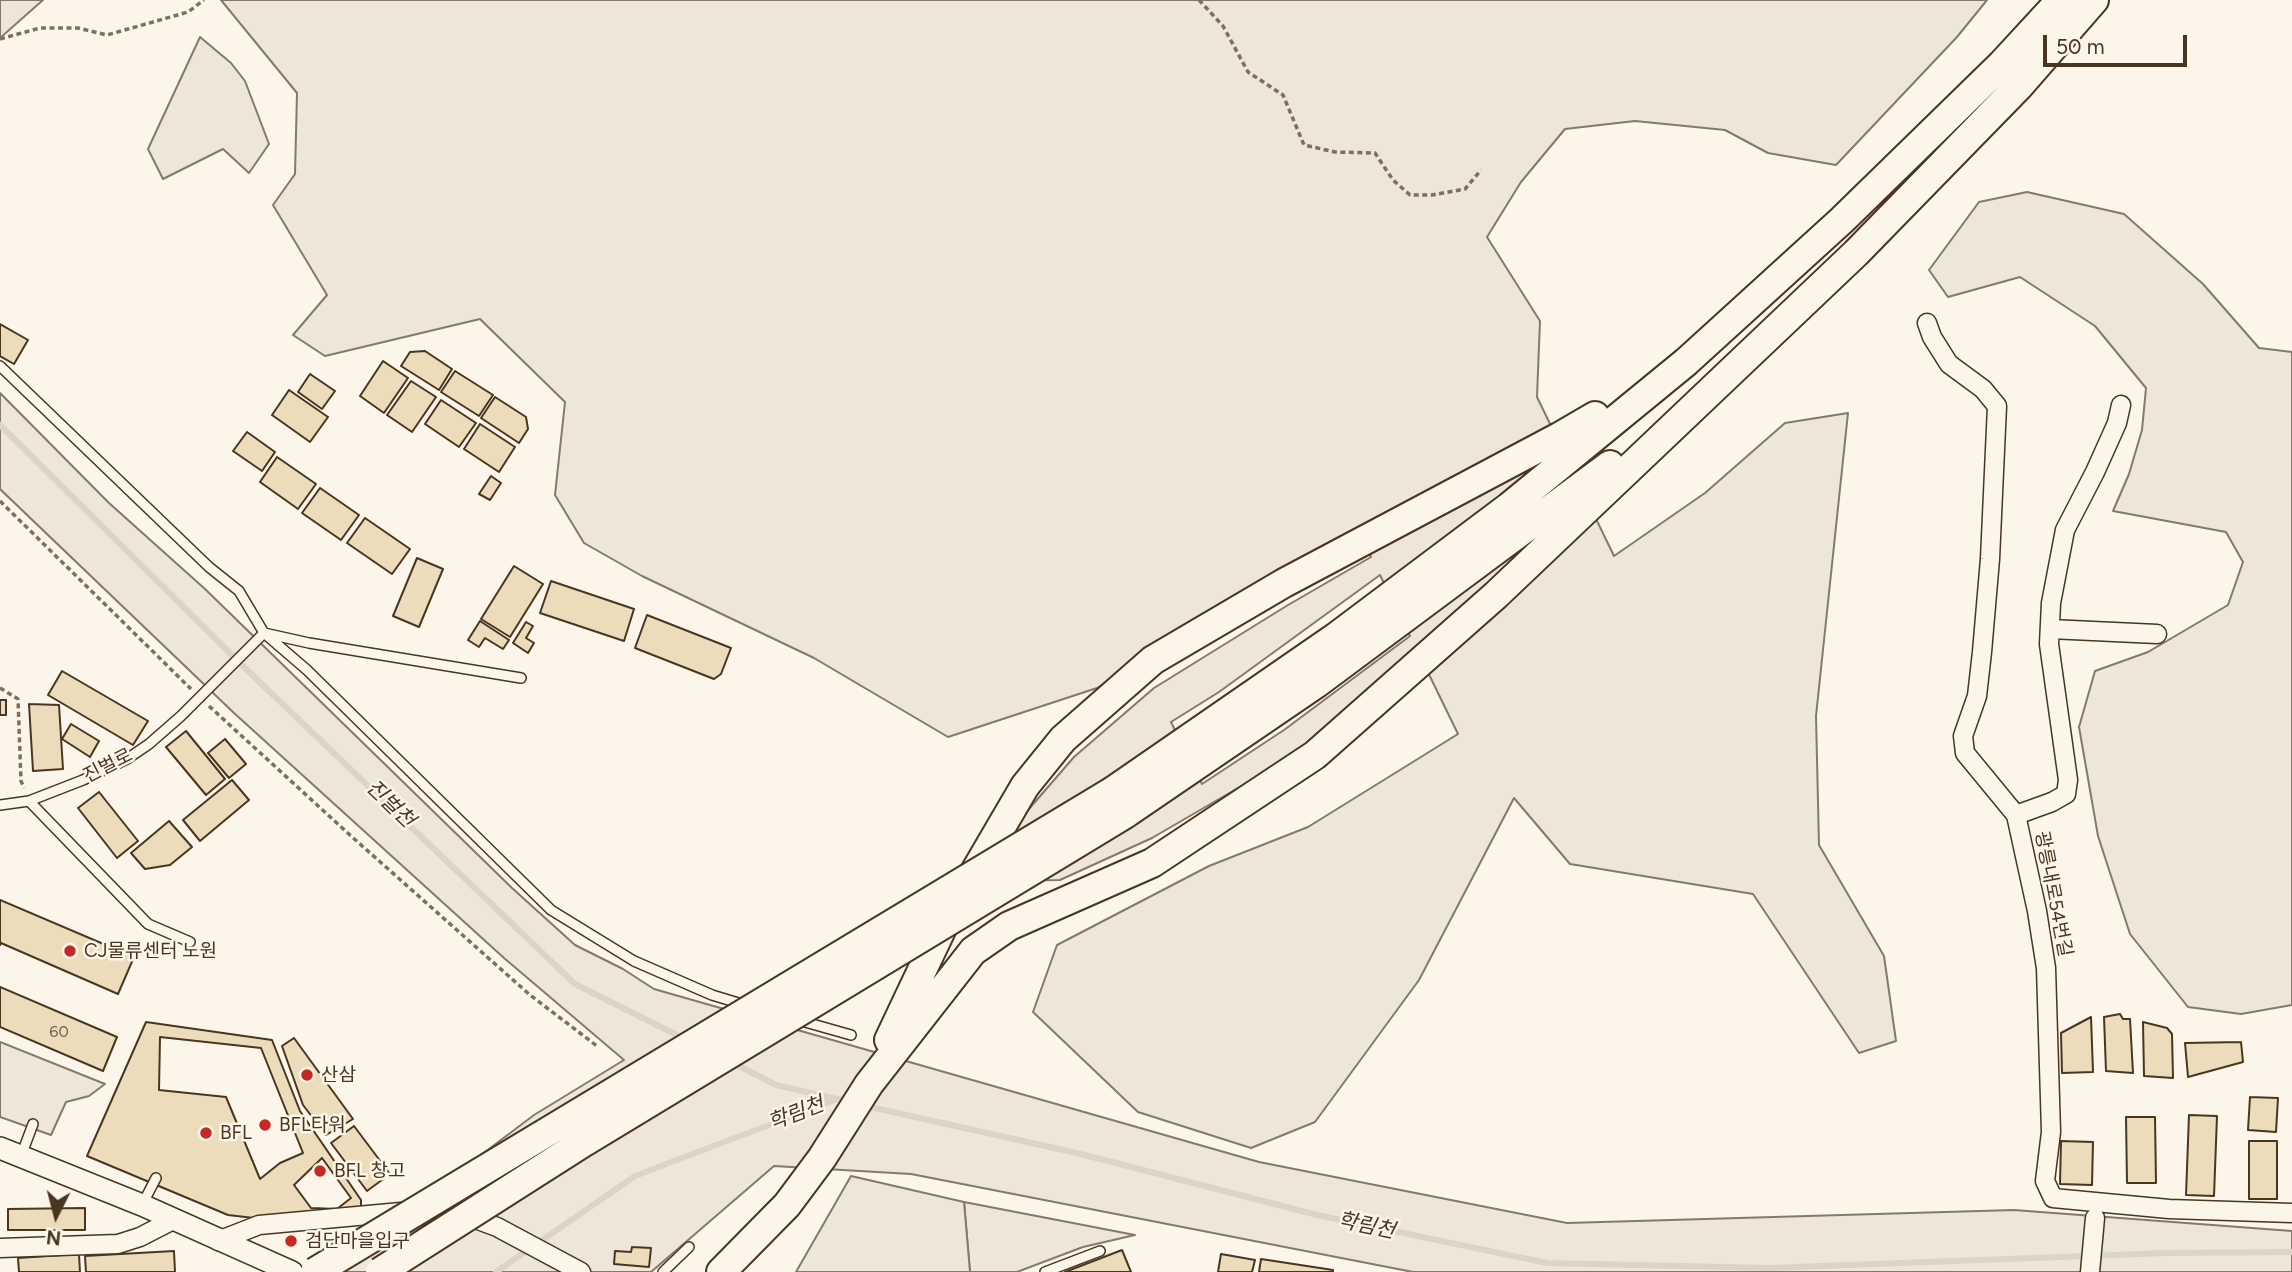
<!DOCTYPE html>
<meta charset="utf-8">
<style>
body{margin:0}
#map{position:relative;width:2292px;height:1272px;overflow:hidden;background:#fbf6e9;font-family:Figtree,sans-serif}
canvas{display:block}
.north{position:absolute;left:21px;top:1181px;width:70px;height:70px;-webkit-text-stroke:5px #fbf6e9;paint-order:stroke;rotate:186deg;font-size:19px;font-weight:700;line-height:28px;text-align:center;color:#4a3520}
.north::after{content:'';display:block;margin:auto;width:24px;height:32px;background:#4a3520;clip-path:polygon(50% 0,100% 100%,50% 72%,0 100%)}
.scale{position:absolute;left:2043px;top:35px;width:144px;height:32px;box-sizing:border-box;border:4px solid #4a3520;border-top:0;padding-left:9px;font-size:21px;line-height:24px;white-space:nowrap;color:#4a3520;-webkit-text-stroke:5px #fbf6e9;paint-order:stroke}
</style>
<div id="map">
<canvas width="2292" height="1272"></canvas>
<div class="north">N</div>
<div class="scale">50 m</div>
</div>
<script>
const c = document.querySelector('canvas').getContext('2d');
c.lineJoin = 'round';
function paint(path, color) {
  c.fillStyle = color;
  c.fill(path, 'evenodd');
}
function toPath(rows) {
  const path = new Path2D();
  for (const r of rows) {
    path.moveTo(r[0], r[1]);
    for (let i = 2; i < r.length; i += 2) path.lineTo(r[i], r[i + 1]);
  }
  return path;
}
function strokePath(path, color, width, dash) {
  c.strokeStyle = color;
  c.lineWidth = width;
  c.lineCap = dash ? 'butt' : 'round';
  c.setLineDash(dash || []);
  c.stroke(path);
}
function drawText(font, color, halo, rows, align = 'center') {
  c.font = font + ' Figtree,"Noto Sans KR",sans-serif';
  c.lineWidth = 5;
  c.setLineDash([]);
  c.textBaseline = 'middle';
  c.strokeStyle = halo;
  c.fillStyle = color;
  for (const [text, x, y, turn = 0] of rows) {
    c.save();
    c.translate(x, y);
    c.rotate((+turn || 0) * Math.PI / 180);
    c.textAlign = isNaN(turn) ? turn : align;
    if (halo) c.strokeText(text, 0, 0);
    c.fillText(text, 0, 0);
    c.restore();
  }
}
const green = toPath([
 [0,0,43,0,0,38,0,0],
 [221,0,1987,0,1957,37,1836,165,1768,153,1725,130,1635,121,1565,129,1521,182,1487,237,1540,321,1537,397,1614,556,1705,493,1785,423,1848,413,1816,716,1819,845,1884,956,1896,1041,1859,1053,1753,894,1570,864,1514,798,1419,980,1315,1122,1251,1148,1138,1112,1033,1012,1057,945,1209,866,1308,827,1458,734,1418,652,1293,756,1152,838,1060,880,996,881,1022,817,1074,757,1154,688,1288,605,1371,557,1366,546,1206,619,1097,688,948,737,814,658,642,576,584,543,555,495,565,402,480,319,325,356,293,335,327,295,273,205,295,174,297,93,221,0],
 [1380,575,1410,636,1284,730,1202,784,1171,722,1219,692,1380,575],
 [200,37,231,63,245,81,269,144,249,173,223,149,163,179,148,149,200,37],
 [2027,192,2124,214,2203,284,2259,348,2292,352,2292,1005,2241,1014,2188,1007,2130,934,2098,836,2079,727,2095,671,2148,652,2228,605,2243,562,2226,532,2113,511,2129,474,2142,430,2146,388,2095,326,2020,277,1948,297,1929,270,1979,202,2027,192],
 [0,393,109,503,205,589,512,888,575,945,623,969,654,989,1259,1162,1567,1223,2014,1210,2292,1231,2292,1272,1413,1272,911,1174,774,1166,651,1272,326,1272,534,1115,624,1060,504,958,234,713,0,489,0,393],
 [964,1202,1135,1235,1083,1247,1017,1272,970,1272,964,1202]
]);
paint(green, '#ede6d9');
strokePath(green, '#887966', 2);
const parking = toPath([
 [0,1042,105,1084,89,1096,66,1102,51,1135,0,1117,0,1042],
 [851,1176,964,1202,970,1272,796,1272,851,1176]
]);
paint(parking, '#ede7d9');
strokePath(parking, '#887966', 2);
strokePath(toPath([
 [0,425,246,669,575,984,685,1039],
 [733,1063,776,1085,837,1099],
 [866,1106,1081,1154,1317,1215,1547,1263,1769,1268,2166,1253,2292,1252],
 [496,1272,635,1176,837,1099,848,1102]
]), '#dcd4c6', 6);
const building = toPath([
 [0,324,28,340,14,364,0,356,0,324],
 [425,351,452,369,439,390,401,366,410,352,425,351],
 [383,361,408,378,384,413,360,396,383,361],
 [455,371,493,395,479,416,441,392,455,371],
 [310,374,335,391,322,409,298,392,310,374],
 [411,381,436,397,412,432,387,415,411,381],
 [289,390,328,417,310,442,272,415,289,390],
 [495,397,526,417,528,429,519,443,481,418,495,397],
 [441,400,476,423,459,447,425,424,441,400],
 [480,424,515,447,499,472,464,449,480,424],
 [247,432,275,452,262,471,233,451,247,432],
 [277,457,316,484,298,509,260,482,277,457],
 [491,476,501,483,490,500,479,494,491,476],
 [320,488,359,515,341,540,302,513,320,488],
 [365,518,410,549,392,574,347,543,365,518],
 [417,558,443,569,419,627,393,616,417,558],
 [514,566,543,584,510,637,481,619,514,566],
 [551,581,634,609,624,641,540,613,551,581],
 [647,615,731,648,721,674,714,679,635,648,647,615],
 [480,621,509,640,503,649,485,638,479,647,468,640,480,621],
 [526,622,533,626,526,638,534,643,528,653,513,643,526,622],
 [62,671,148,721,133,745,48,695,62,671],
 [0,700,6,700,6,715,0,715,0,700],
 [29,704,59,705,63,769,33,771,29,704],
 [71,724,99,741,90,757,62,739,71,724],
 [186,731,225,779,206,795,166,747,186,731],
 [225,739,246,764,229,778,208,753,225,739],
 [232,780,249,800,200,841,183,820,232,780],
 [99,792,138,841,117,858,78,808,99,792],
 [169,821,192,847,170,865,145,869,131,853,169,821],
 [0,900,134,957,118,994,1,943,0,945,0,900],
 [0,987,117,1037,103,1071,0,1027,0,987],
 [2120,1014,2123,1019,2130,1019,2133,1073,2106,1071,2104,1017,2120,1014],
 [2091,1017,2093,1072,2062,1073,2061,1033,2091,1017],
 [146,1022,272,1040,300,1111,361,1200,361,1209,254,1218,228,1215,87,1156,146,1022],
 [2143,1022,2167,1028,2172,1034,2173,1078,2144,1076,2143,1022],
 [160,1037,261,1048,303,1153,280,1163,260,1179,226,1097,159,1090,160,1037],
 [294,1038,353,1119,326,1135,303,1105,282,1046,294,1038],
 [2241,1042,2243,1062,2188,1077,2185,1043,2241,1042],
 [2250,1097,2278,1098,2276,1132,2248,1130,2250,1097],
 [2189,1115,2217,1116,2214,1196,2186,1195,2189,1115],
 [2126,1117,2155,1117,2156,1183,2127,1183,2126,1117],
 [354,1126,390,1174,367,1191,331,1143,354,1126],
 [2061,1141,2093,1142,2092,1185,2060,1184,2061,1141],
 [2249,1141,2277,1141,2277,1199,2249,1199,2249,1141],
 [322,1158,351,1198,337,1209,311,1208,294,1185,322,1158],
 [85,1208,85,1230,8,1230,8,1209,85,1208],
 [632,1247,651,1248,649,1267,614,1264,615,1251,631,1252,632,1247],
 [1122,1250,1131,1272,1065,1272,1122,1250],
 [174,1251,175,1272,86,1272,85,1256,174,1251],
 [79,1254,80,1272,19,1272,18,1258,79,1254],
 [1221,1254,1255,1260,1252,1272,1218,1272,1221,1254],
 [1261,1259,1333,1270,1333,1272,1259,1272,1261,1259]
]);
paint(building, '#ecdcbc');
strokePath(building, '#4a3520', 2);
const service = toPath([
 [0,366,209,567,239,591,264,633,307,670,551,910,634,961,712,995,745,1005],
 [29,801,148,924,190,942],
 [0,805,29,801,83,780,127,759,149,744,181,716,264,633,309,643,521,678],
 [798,1020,851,1035],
 [21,1156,33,1124],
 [142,1205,156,1178],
 [663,1272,689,1247],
 [1045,1272,1100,1251]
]);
const minor = toPath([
 [1927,323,1932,337,1949,364,1983,389,1997,406,1990,559,1982,652,1977,696,1963,736,1965,753,2016,815,2037,911,2046,968,2051,1132,2045,1181,2053,1198,2169,1209,2292,1213],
 [2050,629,2157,634],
 [2016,815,2052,802,2066,794,2068,780,2049,644,2051,603,2065,530,2095,472,2117,423,2121,405],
 [218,1241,259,1225,412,1211,459,1213,497,1227,581,1272],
 [0,1248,118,1244,140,1237,173,1220],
 [2090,1272,2095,1218]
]);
const tertiary = toPath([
 [0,1148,142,1205,292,1272]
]);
const trunk = toPath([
 [1113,791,1336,637,1509,507,1686,362,1842,220,2002,64,2061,0],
 [1125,814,1317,683,1610,465],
 [889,1040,942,928,1025,786,1063,739,1153,660,1284,583,1559,437,1595,416],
 [721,1272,787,1205,822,1158,869,1084,973,951,1009,926,1152,863,1315,755,1496,595,1856,253,2019,86,2094,0]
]);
strokePath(service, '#4a3520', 12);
strokePath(minor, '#4a3520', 21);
strokePath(tertiary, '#4a3520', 24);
strokePath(trunk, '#4a3520', 32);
strokePath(toPath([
 [1199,0,1223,26,1248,72,1283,95,1304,145,1335,152,1375,153,1393,180,1410,195,1432,195,1465,189,1481,170],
 [0,39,40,28,78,28,107,35,188,12,204,0],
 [0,501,191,689],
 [0,688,18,699,21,781,24,788],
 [209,706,351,836,530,995,597,1046]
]), '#7f6f5c', 3.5, [5, 3.5]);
strokePath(service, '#fbf6e9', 9);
strokePath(minor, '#fbf6e9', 18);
strokePath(tertiary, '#fbf6e9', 21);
strokePath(trunk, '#fbf6e9', 28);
const trunkBridge = toPath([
 [315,1272,1113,791],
 [380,1272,584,1142,1125,814]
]);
strokePath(trunkBridge, '#4a3520', 32, []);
strokePath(trunkBridge, '#fbf6e9', 28);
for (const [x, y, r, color] of [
 [70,951,7,"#c62828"],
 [307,1075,7,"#c62828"],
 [265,1125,7,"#c62828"],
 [206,1133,7,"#c62828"],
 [320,1171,7,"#c62828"],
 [291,1241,7,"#c62828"]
]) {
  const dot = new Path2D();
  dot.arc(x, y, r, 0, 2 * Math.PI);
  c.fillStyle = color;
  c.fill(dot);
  strokePath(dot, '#fbf6e9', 2.5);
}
drawText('16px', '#725f47', null, [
 ["60",59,1032]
]);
drawText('19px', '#4a3520', '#fbf6e9', [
 ["진벌로",108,766,-27],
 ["광릉내로54번길",2053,894,79]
]);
drawText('19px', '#4a3520', '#fbf6e9', [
 ["CJ물류센터 노원",84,951],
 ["산삼",321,1075],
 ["BFL타워",279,1125],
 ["BFL",220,1133],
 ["BFL 창고",334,1171],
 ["검단마을입구",305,1241]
], 'left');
drawText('italic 21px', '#4a3520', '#fbf6e9', [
 ["진벌천",390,804,44],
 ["학림천",796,1114,-21],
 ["학림천",1366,1226,12]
]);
</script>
